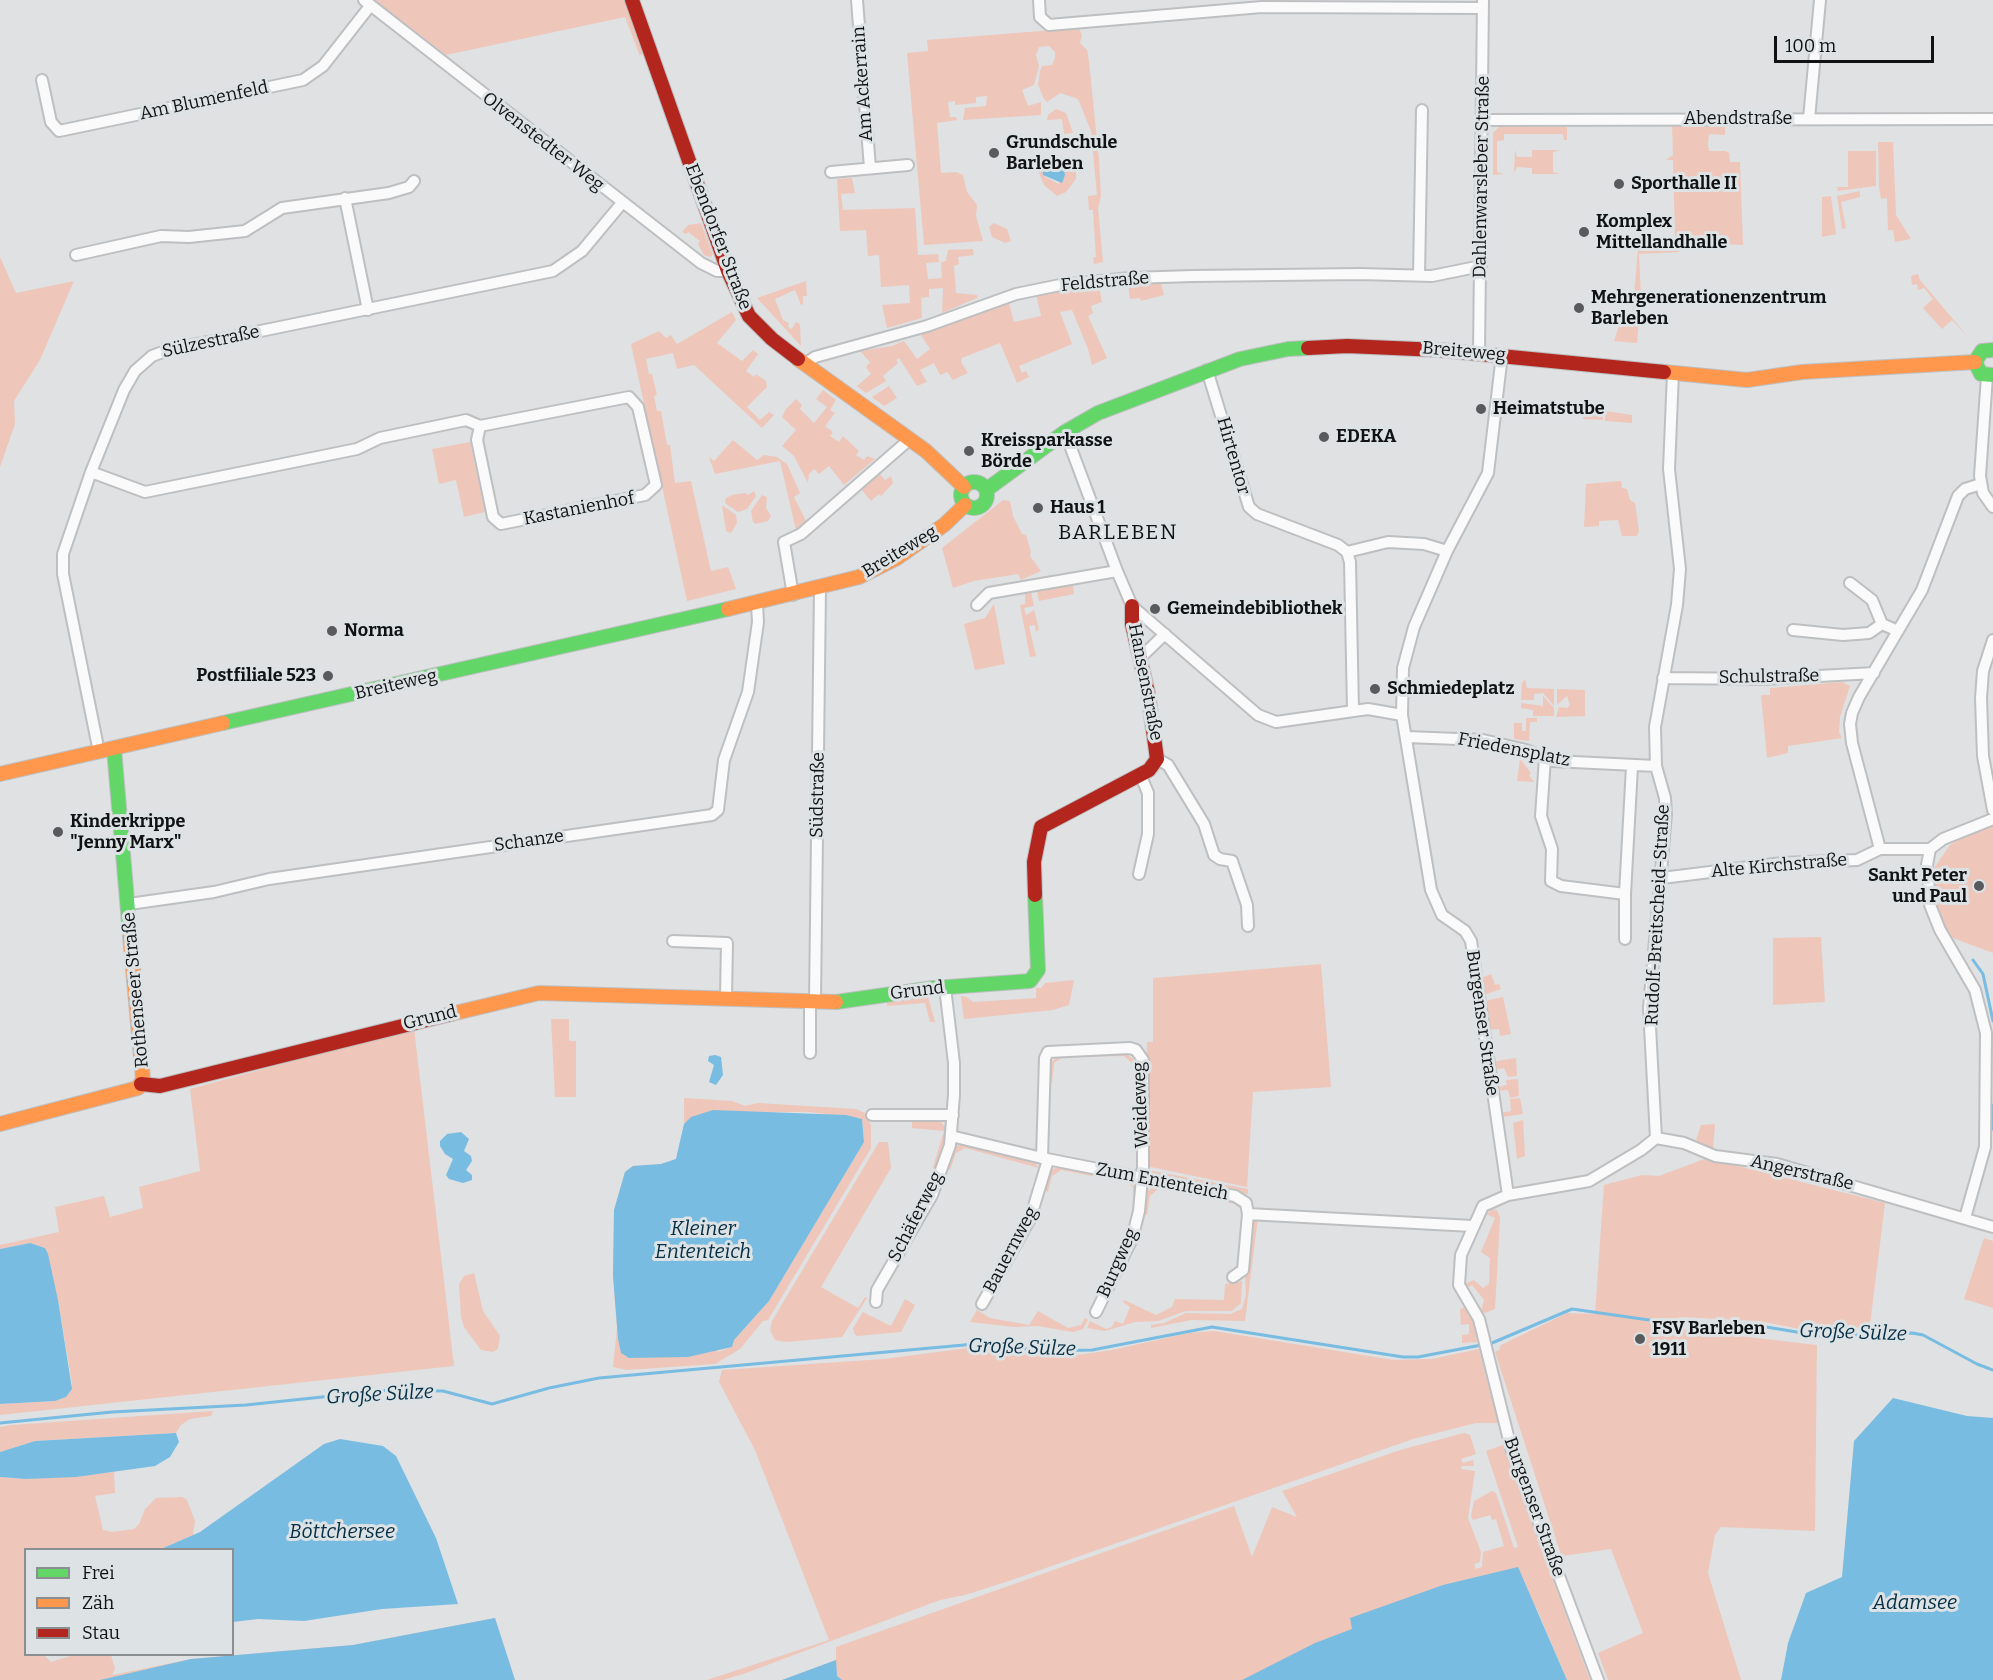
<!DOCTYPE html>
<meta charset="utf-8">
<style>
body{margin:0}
#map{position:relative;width:1993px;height:1680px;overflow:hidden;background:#dfe1e3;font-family:Bitter,serif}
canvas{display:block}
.legend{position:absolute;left:24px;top:1548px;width:210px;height:108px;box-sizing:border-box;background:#dde2e5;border:2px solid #8b8f91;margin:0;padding:8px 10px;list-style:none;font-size:18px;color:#101213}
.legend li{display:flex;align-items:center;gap:12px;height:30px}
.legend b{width:30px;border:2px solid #8b8f91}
.scale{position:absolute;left:1774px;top:36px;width:160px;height:27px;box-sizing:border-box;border:3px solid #101213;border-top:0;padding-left:8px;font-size:18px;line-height:21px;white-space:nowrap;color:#101213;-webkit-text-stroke:4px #dde2e5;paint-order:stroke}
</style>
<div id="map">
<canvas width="1993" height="1680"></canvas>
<ul class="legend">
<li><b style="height:8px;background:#63d668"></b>Frei</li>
<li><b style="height:8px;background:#ff974d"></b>Zäh</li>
<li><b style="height:8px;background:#b3261e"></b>Stau</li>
</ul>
<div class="scale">100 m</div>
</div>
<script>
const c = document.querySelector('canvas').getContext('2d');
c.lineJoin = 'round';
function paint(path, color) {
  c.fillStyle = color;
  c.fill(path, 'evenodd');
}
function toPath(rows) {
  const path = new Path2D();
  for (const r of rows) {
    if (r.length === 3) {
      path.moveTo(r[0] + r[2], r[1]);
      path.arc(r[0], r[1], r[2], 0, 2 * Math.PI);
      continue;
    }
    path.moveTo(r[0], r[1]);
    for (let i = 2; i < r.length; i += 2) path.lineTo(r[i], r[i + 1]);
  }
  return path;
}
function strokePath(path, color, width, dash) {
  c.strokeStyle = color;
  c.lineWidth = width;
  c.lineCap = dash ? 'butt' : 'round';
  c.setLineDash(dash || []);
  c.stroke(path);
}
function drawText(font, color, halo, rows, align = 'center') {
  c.font = font + ' Bitter,serif';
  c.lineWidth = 6;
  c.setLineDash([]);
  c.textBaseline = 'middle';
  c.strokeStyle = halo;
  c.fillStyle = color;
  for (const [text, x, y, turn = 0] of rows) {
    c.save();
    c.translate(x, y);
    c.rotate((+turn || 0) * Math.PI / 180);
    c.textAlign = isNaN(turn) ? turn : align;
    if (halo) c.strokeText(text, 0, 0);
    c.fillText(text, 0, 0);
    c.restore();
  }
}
paint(toPath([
 [374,0,626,0,645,50,640,56,625,17,446,55],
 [1079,28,1082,35,1080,43,1087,50,1089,61,1099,161,1101,196,1098,208,1103,262,1094,264,1093,258,1096,257,1093,210,1089,210,1088,196,1097,195,1091,131,1078,99,1060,93,1047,102,1044,99,1038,85,1040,71,1042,66,1052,65,1055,58,1055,52,1049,46,1039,47,1036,55,1039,66,1034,85,1022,90,1028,106,1041,102,1041,115,963,120,965,108,986,106,987,96,976,97,976,103,955,105,955,101,948,102,950,117,956,117,957,120,937,123,941,173,956,172,963,175,967,192,977,205,976,216,983,241,924,245,907,53,928,51,927,40],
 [1056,109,1066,113,1073,133,1064,134,1062,119,1047,120,1048,115],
 [1672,126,1725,126,1725,135,1709,134,1708,144,1709,151,1725,151,1729,153,1730,162,1740,162,1743,245,1680,243,1679,252,1639,254,1641,296,1637,343,1614,341,1621,320,1632,318,1638,249,1631,248,1632,243,1639,242,1640,249,1668,246,1668,239,1675,239,1673,160,1666,160,1673,155],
 [1499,127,1567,127,1567,140,1564,140,1563,134,1504,134,1504,140,1497,141,1497,172,1504,174,1493,175,1493,133],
 [1878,142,1893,142,1896,215,1911,239,1895,242,1893,230,1888,230,1887,198,1881,199,1879,187],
 [1515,150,1517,157,1532,157,1532,150,1560,150,1553,152,1553,172,1560,174,1532,174,1532,168,1517,167,1514,173],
 [1848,151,1876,151,1876,186,1838,191,1837,187,1848,187],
 [1065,157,1076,158,1076,179,1066,192,1057,196,1044,185,1037,168,1042,167,1045,177,1059,184,1064,171],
 [852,178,855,193,841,194,843,210,915,208,918,255,938,254,939,262,926,263,928,279,942,278,941,262,946,261,948,250,973,249,974,255,958,257,959,264,954,266,956,293,977,295,977,298,942,313,943,288,929,289,929,297,921,298,922,318,887,328,882,305,910,303,909,285,881,287,879,255,868,256,866,230,840,231,837,179],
 [1860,191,1860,197,1841,202,1846,228,1842,229,1837,196],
 [1831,196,1836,234,1822,237,1822,197],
 [701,223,713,255,710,257,704,255,698,244,700,241,688,232,686,234,682,232,688,225],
 [994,223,1007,229,1011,241,1005,243,992,237,989,227],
 [0,257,16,293,74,281,40,360,14,401,15,424,0,467],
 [1918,274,1920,280,1969,338,1952,320,1942,329,1923,308,1933,299,1924,288,1918,290,1917,284,1912,285,1911,276],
 [806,281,807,296,803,296,803,304,801,305,795,290,775,299,783,320,789,323,788,327,792,329,796,322,800,324,801,346,757,298],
 [1161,283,1164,295,1141,301,1140,298,1130,299,1128,285],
 [1099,286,1102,302,1091,306,1093,313,1088,316,1107,358,1092,365,1088,349,1072,310,1060,312,1072,344,1019,366,1022,373,1026,371,1029,377,1017,383,1000,343,962,358,961,362,968,373,953,380,947,372,940,375,934,363,920,370,927,382,917,386,899,358,896,360,898,363,883,376,886,381,866,393,857,386,871,374,866,367,870,362,860,351,892,346,904,341,917,359,930,349,921,335,946,325,1008,300,1014,322,1041,316,1036,294],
 [732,312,736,320,717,343,742,361,753,350,758,354,746,371,754,377,756,374,766,381,767,387,747,407,760,420,769,412,774,415,762,428,694,365,677,369,673,353,646,359,649,374,652,374,657,395,654,396,657,411,661,411,667,445,670,445,675,483,691,481,711,571,728,567,736,589,687,601,631,344,659,331,666,338,671,335,677,344],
 [889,386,897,398,884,406,872,397],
 [823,390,836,400,830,410,835,413,825,426,833,432,830,436,839,442,843,436,859,451,856,455,864,460,867,456,875,459,844,485,829,466,819,474,814,469,809,474,808,483,794,456,782,446,796,430,782,417,786,409,796,399,802,405,800,409,814,423,827,407,816,399],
 [1576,403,1603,408,1603,420,1583,419,1583,414,1575,406],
 [1605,411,1632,415,1632,423,1605,421],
 [733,440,757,460,764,455,777,457,787,464,800,493,794,497,807,523,796,530,780,461,715,474,709,457,714,461],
 [470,442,485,512,464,517,456,480,439,484,432,449],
 [879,473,885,480,891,476,893,483,881,496,879,494,871,501,861,489],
 [1621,481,1622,488,1627,489,1630,500,1635,503,1639,531,1637,536,1622,536,1618,520,1599,521,1599,526,1584,527,1586,484],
 [754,491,756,496,747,509,738,512,725,503,726,498,732,495,745,493,748,495],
 [762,495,767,497,766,508,771,516,768,521,756,524,753,522,751,511],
 [1003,500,1010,501,1013,516,1022,534,1026,535,1031,552,1030,556,1041,571,1021,580,1018,574,974,581,953,588,942,548],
 [722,505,736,515,737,523,731,533,726,531],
 [1073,585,1074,594,1039,601,1037,591],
 [1031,592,1034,606,1024,608,1026,615,1034,610,1039,629,1036,632,1035,625,1029,626,1036,656,1030,657,1020,605,1025,604,1025,594],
 [994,604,1005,664,975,670,964,624,985,618],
 [1525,679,1527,688,1554,689,1554,706,1543,693,1534,694,1534,700,1521,700,1522,683],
 [1842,682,1850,686,1840,717,1839,732,1842,738,1788,746,1788,753,1767,758,1761,695,1770,695,1770,688],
 [1557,689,1585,690,1585,716,1556,717,1559,707,1567,708,1570,705,1567,696,1557,705],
 [1543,696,1554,708,1554,716,1533,716,1533,710,1521,708,1521,703,1543,706],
 [1526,718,1537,718,1537,722,1530,722,1529,741,1514,739,1514,723,1522,723,1522,731,1526,731],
 [1520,759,1531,773,1529,775,1534,782,1517,781],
 [1993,825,1993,953,1953,938,1944,927,1934,902,1932,871,1950,845,1974,831],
 [1821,937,1825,1002,1773,1005,1773,938],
 [1321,964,1331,1087,1253,1092,1247,1187,1146,1166,1147,1042,1153,1042,1153,978],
 [1491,974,1495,985,1499,984,1501,989,1487,994,1483,993,1481,978],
 [1074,980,1069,1005,1053,1010,964,1019,961,996,967,997,973,1002,1036,998,1036,988,1041,988,1045,983],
 [927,993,935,1022,930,1022,925,1003,887,1006,887,999],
 [1503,997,1511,1034,1500,1036,1499,1029,1488,1030,1485,1001],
 [569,1019,569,1041,576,1041,576,1097,555,1097,551,1019],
 [414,1028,454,1366,0,1415,0,1404,55,1401,66,1397,72,1384,58,1300,45,1248,30,1243,0,1249,0,1245,59,1232,55,1207,104,1196,110,1217,143,1208,139,1187,200,1171,190,1089],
 [1123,1052,1135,1060,1138,1066,1138,1103,1135,1103,1134,1065,1124,1056,1063,1057,1054,1063,1052,1083,1049,1082,1051,1062,1061,1054],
 [1516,1058,1517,1076,1508,1077,1504,1068,1495,1070,1494,1063,1497,1061],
 [1518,1079,1519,1096,1510,1098,1508,1090,1498,1091,1498,1087,1507,1085,1506,1080],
 [684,1098,732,1101,745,1106,758,1103,856,1109,865,1113,871,1126,871,1148,768,1320,763,1321,740,1349,715,1364,627,1370,613,1367,617,1328,613,1276,614,1210,625,1172,633,1166,661,1164,676,1159,684,1125],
 [771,1112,809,1112,862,1119,864,1142,769,1301,734,1340,732,1347,717,1352],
 [1520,1098,1523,1114,1502,1117,1501,1113,1511,1111,1510,1099],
 [912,1119,939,1120,946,1128,946,1138,933,1180,929,1180,944,1131,912,1128],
 [1523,1120,1525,1156,1517,1159,1513,1123],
 [1715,1124,1713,1150,1696,1140,1701,1125],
 [879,1142,888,1142,891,1168,821,1287,858,1308,865,1297,867,1298,842,1337,786,1342,775,1340,770,1330,772,1321],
 [963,1144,1028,1160,1035,1163,1039,1168,965,1148,956,1153,950,1170,946,1166,954,1147],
 [1707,1158,1885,1203,1870,1325,1847,1330,1805,1330,1759,1321,1679,1317,1680,1329,1817,1345,1815,1531,1721,1527,1715,1535,1708,1573,1741,1680,1608,1680,1598,1653,1643,1633,1611,1549,1563,1556,1560,1552,1495,1352,1499,1350,1501,1345,1567,1313,1595,1314,1604,1185,1642,1175,1659,1176],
 [1058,1167,1128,1181,1137,1189,1136,1202,1133,1201,1133,1188,1129,1183,1061,1170,1052,1176,1048,1192,1044,1190,1049,1171],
 [1148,1170,1248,1189,1248,1194,1152,1175],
 [1155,1186,1236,1202,1242,1210,1235,1204,1158,1189,1150,1196,1147,1215,1143,1212,1146,1192],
 [1493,1209,1497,1210,1500,1218,1495,1309,1485,1313,1481,1311,1484,1300,1472,1285,1469,1287,1464,1284,1474,1280,1483,1288,1489,1284,1490,1258,1481,1252,1495,1218,1486,1214],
 [1258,1218,1245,1321,1191,1320,1151,1328,1151,1325,1164,1323,1186,1313,1230,1314,1242,1309,1246,1294,1245,1277,1250,1220],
 [1984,1238,1993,1241,1993,1308,1964,1299],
 [474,1273,483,1311,500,1336,498,1349,493,1352,481,1350,464,1327,461,1318,459,1284,464,1276],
 [1242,1281,1241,1303,1232,1311,1186,1311,1158,1321,1135,1322,1105,1331,1087,1328,1090,1321,1106,1329,1112,1327,1115,1321,1123,1324,1130,1307,1123,1302,1124,1300,1156,1315,1172,1307,1175,1299,1224,1300,1225,1284],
 [905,1299,915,1305,901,1332,857,1336,854,1333,853,1328,863,1312,891,1326],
 [1465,1307,1471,1312,1477,1342,1462,1343,1462,1335,1469,1334,1469,1324,1461,1325,1460,1309],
 [977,1310,990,1318,1029,1325,1038,1311,1068,1328,1081,1325,1085,1318,1088,1320,1083,1329,1073,1332,1037,1326,1014,1327,970,1322],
 [1214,1331,1394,1360,1432,1359,1479,1349,1498,1423,1476,1423,1413,1439,1009,1581,965,1595,940,1600,746,1673,723,1680,707,1680,829,1640,755,1450,719,1382,722,1370,884,1359,975,1347,1042,1355,1071,1356,1112,1350,1188,1333],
 [213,1411,211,1416,190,1419,181,1425,176,1433,35,1441,0,1452,0,1427,11,1425],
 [1464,1433,1470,1435,1476,1454,1461,1459,1463,1463,1473,1460,1474,1466,1462,1466,1461,1469,1475,1471,1468,1518,1481,1552,1480,1562,1474,1564,1476,1569,1482,1567,1483,1552,1504,1546,1496,1519,1492,1520,1490,1515,1473,1520,1471,1516,1474,1501,1492,1491,1496,1493,1514,1548,1518,1547,1486,1451,1503,1445,1590,1680,1567,1680,1536,1607,1345,1680,782,1680,836,1660,836,1647,1234,1506,1252,1557,1272,1507,1297,1517,1282,1491,1400,1450],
 [114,1472,115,1493,95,1496,103,1530,112,1532,134,1529,139,1524,145,1509,156,1498,182,1497,187,1500,195,1521,193,1535,161,1549,26,1550,26,1654,44,1655,51,1662,73,1655,111,1655,115,1669,112,1675,191,1659,353,1645,495,1618,515,1680,0,1680,0,1477,26,1479]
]), '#eec7ba');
paint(toPath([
 [1063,165,1065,175,1062,183,1043,175,1042,167],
 [715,1055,721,1057,723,1075,716,1085,709,1082,714,1065,708,1061,709,1056],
 [713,1110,846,1115,862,1119,864,1142,769,1301,734,1340,732,1347,688,1357,629,1358,621,1353,618,1339,613,1276,614,1210,625,1172,633,1166,661,1164,676,1159,684,1124,691,1117],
 [461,1132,469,1139,464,1151,471,1156,472,1161,466,1170,472,1175,472,1180,463,1183,449,1179,446,1175,453,1159,445,1154,440,1146,440,1141,447,1134],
 [30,1243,45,1248,48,1254,58,1300,72,1389,66,1397,55,1401,0,1404,0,1249],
 [1893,1398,1967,1416,1993,1418,1993,1680,1781,1680,1788,1643,1806,1593,1842,1577,1854,1441],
 [176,1433,179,1442,170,1457,155,1466,76,1477,26,1479,0,1477,0,1452,35,1441],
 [340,1439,383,1446,396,1456,436,1538,458,1604,382,1609,304,1621,258,1619,233,1622,232,1550,161,1549,200,1532,324,1444],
 [1518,1567,1567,1680,1242,1680,1315,1643,1352,1629,1350,1618,1443,1585],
 [495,1618,515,1680,100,1680,191,1659,353,1645],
 [836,1660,837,1676,842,1680,782,1680]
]), '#79bce2');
strokePath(toPath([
 [1973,960,1983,974,1993,1021],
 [1993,1105,1993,1129],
 [0,1423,112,1412,246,1405,389,1390,443,1391,492,1404,549,1388,599,1378,986,1343,1043,1351,1092,1350,1212,1327,1403,1357,1418,1357,1492,1343,1572,1309,1663,1322,1748,1324,1821,1336,1912,1333,1923,1335,1977,1364,1993,1370]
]), '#79bce2', 3);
const street = toPath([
 [364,0,701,263,717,271,728,271],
 [857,0,870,168],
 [1039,0,1040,17,1049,25,1262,7,1483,8],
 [42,80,51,122,59,131,303,80,323,66,370,6],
 [1809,119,1820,0],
 [1482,120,1993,119],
 [831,172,908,165],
 [345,198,368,310],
 [76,255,161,236,189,237,245,231,282,208,389,193,409,187,414,181],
 [1419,275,1422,110],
 [1479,353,1483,0],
 [1502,355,1488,473,1447,551,1414,627,1403,668,1402,715,1431,890,1442,915,1465,931,1471,941,1508,1195],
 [805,364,815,357,927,326,1016,294,1060,285,1130,278,1193,276,1360,274,1432,276,1481,266],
 [1207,370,1249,507,1257,514,1338,545,1347,552,1350,562,1353,710],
 [1987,376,1980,476,1983,493,1993,507],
 [1065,432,1117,571,1132,606,1258,715,1276,722,1368,709,1402,715],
 [91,472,145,492,357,449,380,438,466,420,480,426,477,440,493,517,501,524,645,495,656,485,638,407,629,397,480,426],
 [1347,552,1388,542,1424,544,1447,551],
 [1850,583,1872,600,1882,624],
 [793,595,784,542,801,534,910,439],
 [977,605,989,593,1117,571],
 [1793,630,1843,635,1869,633,1882,624,1898,631],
 [1993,640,1983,671,1981,698,1983,756,1993,810],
 [1140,658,1165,634],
 [1663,678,1764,679,1874,673],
 [1407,737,1483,740,1526,750,1553,761,1656,766],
 [99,752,63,574,63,554,91,472,124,390,135,371,152,356,168,350,553,271,582,251,622,203],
 [1545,758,1541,816,1552,849,1551,881,1561,886,1625,894,1632,766],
 [1157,759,1168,765,1204,824,1214,855,1220,859,1232,861,1247,905,1248,926],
 [1880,849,1852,743,1850,724,1852,713,1859,697,1922,590,1958,496,1965,489,1981,484],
 [1930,849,1927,865,1930,905,1940,930,1975,990,1986,1033,1985,1147,1965,1218],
 [1139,874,1148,834,1148,793,1140,774],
 [1662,878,1782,863,1857,860,1880,849,1930,849,1943,839,1993,819],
 [129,904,214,892,269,879,712,815,718,810,724,760,748,692,758,622,757,604],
 [1625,939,1625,894],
 [673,941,727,943,726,997],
 [815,1001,820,589],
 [810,1053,810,1001],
 [872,1115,953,1115],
 [951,1136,1042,1158,1235,1196,1246,1203,1248,1214,1472,1226],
 [1656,1138,1649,1008,1666,814,1665,798,1656,766,1655,727,1677,605,1680,569,1669,469,1673,373],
 [1042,1158,1045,1058,1048,1052,1130,1048,1136,1050,1143,1060,1143,1167,1139,1211,1132,1239,1096,1312],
 [1233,1277,1243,1270,1248,1214],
 [876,1302,877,1290,932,1195,950,1145,954,1095,954,1063,945,987],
 [982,1304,1030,1219,1048,1160],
 [1598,1680,1511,1448,1479,1319,1459,1285,1461,1255,1483,1206,1508,1195,1589,1181,1641,1150,1656,1138,1684,1143,1715,1156,1777,1164,1993,1227]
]);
const fast = toPath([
 [1993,350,1982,351,1975,362,1981,374,1993,375],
 [974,495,13],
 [986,490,1065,432,1098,413,1240,359,1288,349,1308,348],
 [223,723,728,609],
 [114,749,130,935],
 [836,1002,934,988,1030,981,1038,970,1035,895]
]);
const slow = toPath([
 [798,359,926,451,964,487],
 [1664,372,1747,380,1802,372,1975,362],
 [728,609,859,577,897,558,944,525,965,505],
 [0,774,223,723],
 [451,1014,539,993,836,1002],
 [0,1124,138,1088,143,1079,130,935]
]);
const jam = toPath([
 [632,0,728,271,749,316,772,339,798,359],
 [1308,348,1347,346,1439,350,1664,372],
 [1035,895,1034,862,1041,827,1149,770,1157,759,1148,693,1132,624,1132,606],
 [141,1084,160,1086,451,1014]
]);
strokePath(street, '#bdbfc1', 14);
strokePath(fast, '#bdbfc1', 16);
strokePath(slow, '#bdbfc1', 16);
strokePath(jam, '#bdbfc1', 16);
strokePath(street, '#fafafb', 10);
strokePath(fast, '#63d668', 14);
strokePath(slow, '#ff974d', 14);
strokePath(jam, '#b3261e', 14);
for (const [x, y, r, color] of [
 [994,153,6,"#585a5c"],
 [1619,184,6,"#585a5c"],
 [1584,232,6,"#585a5c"],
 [1579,308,6,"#585a5c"],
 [1481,409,6,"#585a5c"],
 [1324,437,6,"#585a5c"],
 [969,451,6,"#585a5c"],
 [1038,508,6,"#585a5c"],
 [1155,609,6,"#585a5c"],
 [332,631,6,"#585a5c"],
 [328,676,6,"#585a5c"],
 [1375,689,6,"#585a5c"],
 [58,832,6,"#585a5c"],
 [1979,886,6,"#585a5c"],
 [1640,1339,6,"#585a5c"]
]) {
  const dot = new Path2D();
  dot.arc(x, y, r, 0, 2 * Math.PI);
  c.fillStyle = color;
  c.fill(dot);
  strokePath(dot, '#dde2e5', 2);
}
drawText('18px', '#101213', '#dde2e5', [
 ["Am Ackerrain",863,84,-94],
 ["Am Blumenfeld",204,101,-12],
 ["Abendstraße",1738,119],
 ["Olvenstedter Weg",543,142,38],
 ["Dahlenwarsleber Straße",1482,177,-89],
 ["Ebendorfer Straße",718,237,69],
 ["Feldstraße",1105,282,-5],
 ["Sülzestraße",211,342,-12],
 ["Breiteweg",1464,352,5],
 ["Hirtentor",1233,456,74],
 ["Kastanienhof",579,509,-11],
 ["Breiteweg",900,552,-31],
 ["Schulstraße",1769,677,-1],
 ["Hansenstraße",1145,682,79],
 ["Breiteweg",396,685,-13],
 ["Friedensplatz",1514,750,11],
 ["Südstraße",818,795,-89],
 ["Schanze",529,841,-8],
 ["Alte Kirchstraße",1779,866,-5],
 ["Rudolf-Breitscheid-Straße",1658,915,-87],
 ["Rothenseer Straße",136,990,-95],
 ["Grund",917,991,-7],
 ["Grund",430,1018,-14],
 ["Burgenser Straße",1482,1023,82],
 ["Weideweg",1141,1105,-92],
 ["Angerstraße",1802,1173,13],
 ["Zum Ententeich",1162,1182,11],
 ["Schäferweg",916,1217,-63],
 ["Bauernweg",1011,1250,-62],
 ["Burgweg",1118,1263,-66],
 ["Burgenser Straße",1534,1507,70]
]);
drawText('bold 18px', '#101213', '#dde2e5', [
 ["Grundschule",1006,143],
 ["Barleben",1006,164],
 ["Sporthalle II",1631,184],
 ["Komplex",1596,222],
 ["Mittellandhalle",1596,243],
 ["Mehrgenerationenzentrum",1591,298],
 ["Barleben",1591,319],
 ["Heimatstube",1493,409],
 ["EDEKA",1336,437],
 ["Kreissparkasse",981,441],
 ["Börde",981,462],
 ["Haus 1",1050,508],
 ["Gemeindebibliothek",1167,609],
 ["Norma",344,631],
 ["Postfiliale 523",316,676,"right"],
 ["Schmiedeplatz",1387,689],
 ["Kinderkrippe",70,822],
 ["\"Jenny Marx\"",70,843],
 ["Sankt Peter",1967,876,"right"],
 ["und Paul",1967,897,"right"],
 ["FSV Barleben",1652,1329],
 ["1911",1652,1350]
], 'left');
drawText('italic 20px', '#042f45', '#dde2e5', [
 ["Kleiner",703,1229],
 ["Ententeich",703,1252],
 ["Große Sülze",1853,1333,2],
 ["Große Sülze",1022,1348,2],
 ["Große Sülze",380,1395,-3],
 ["Böttchersee",342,1532],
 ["Adamsee",1915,1603]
]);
c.letterSpacing = '1.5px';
drawText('21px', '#101213', '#dde2e5', [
 ["BARLEBEN",1118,533]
]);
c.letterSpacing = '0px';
</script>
